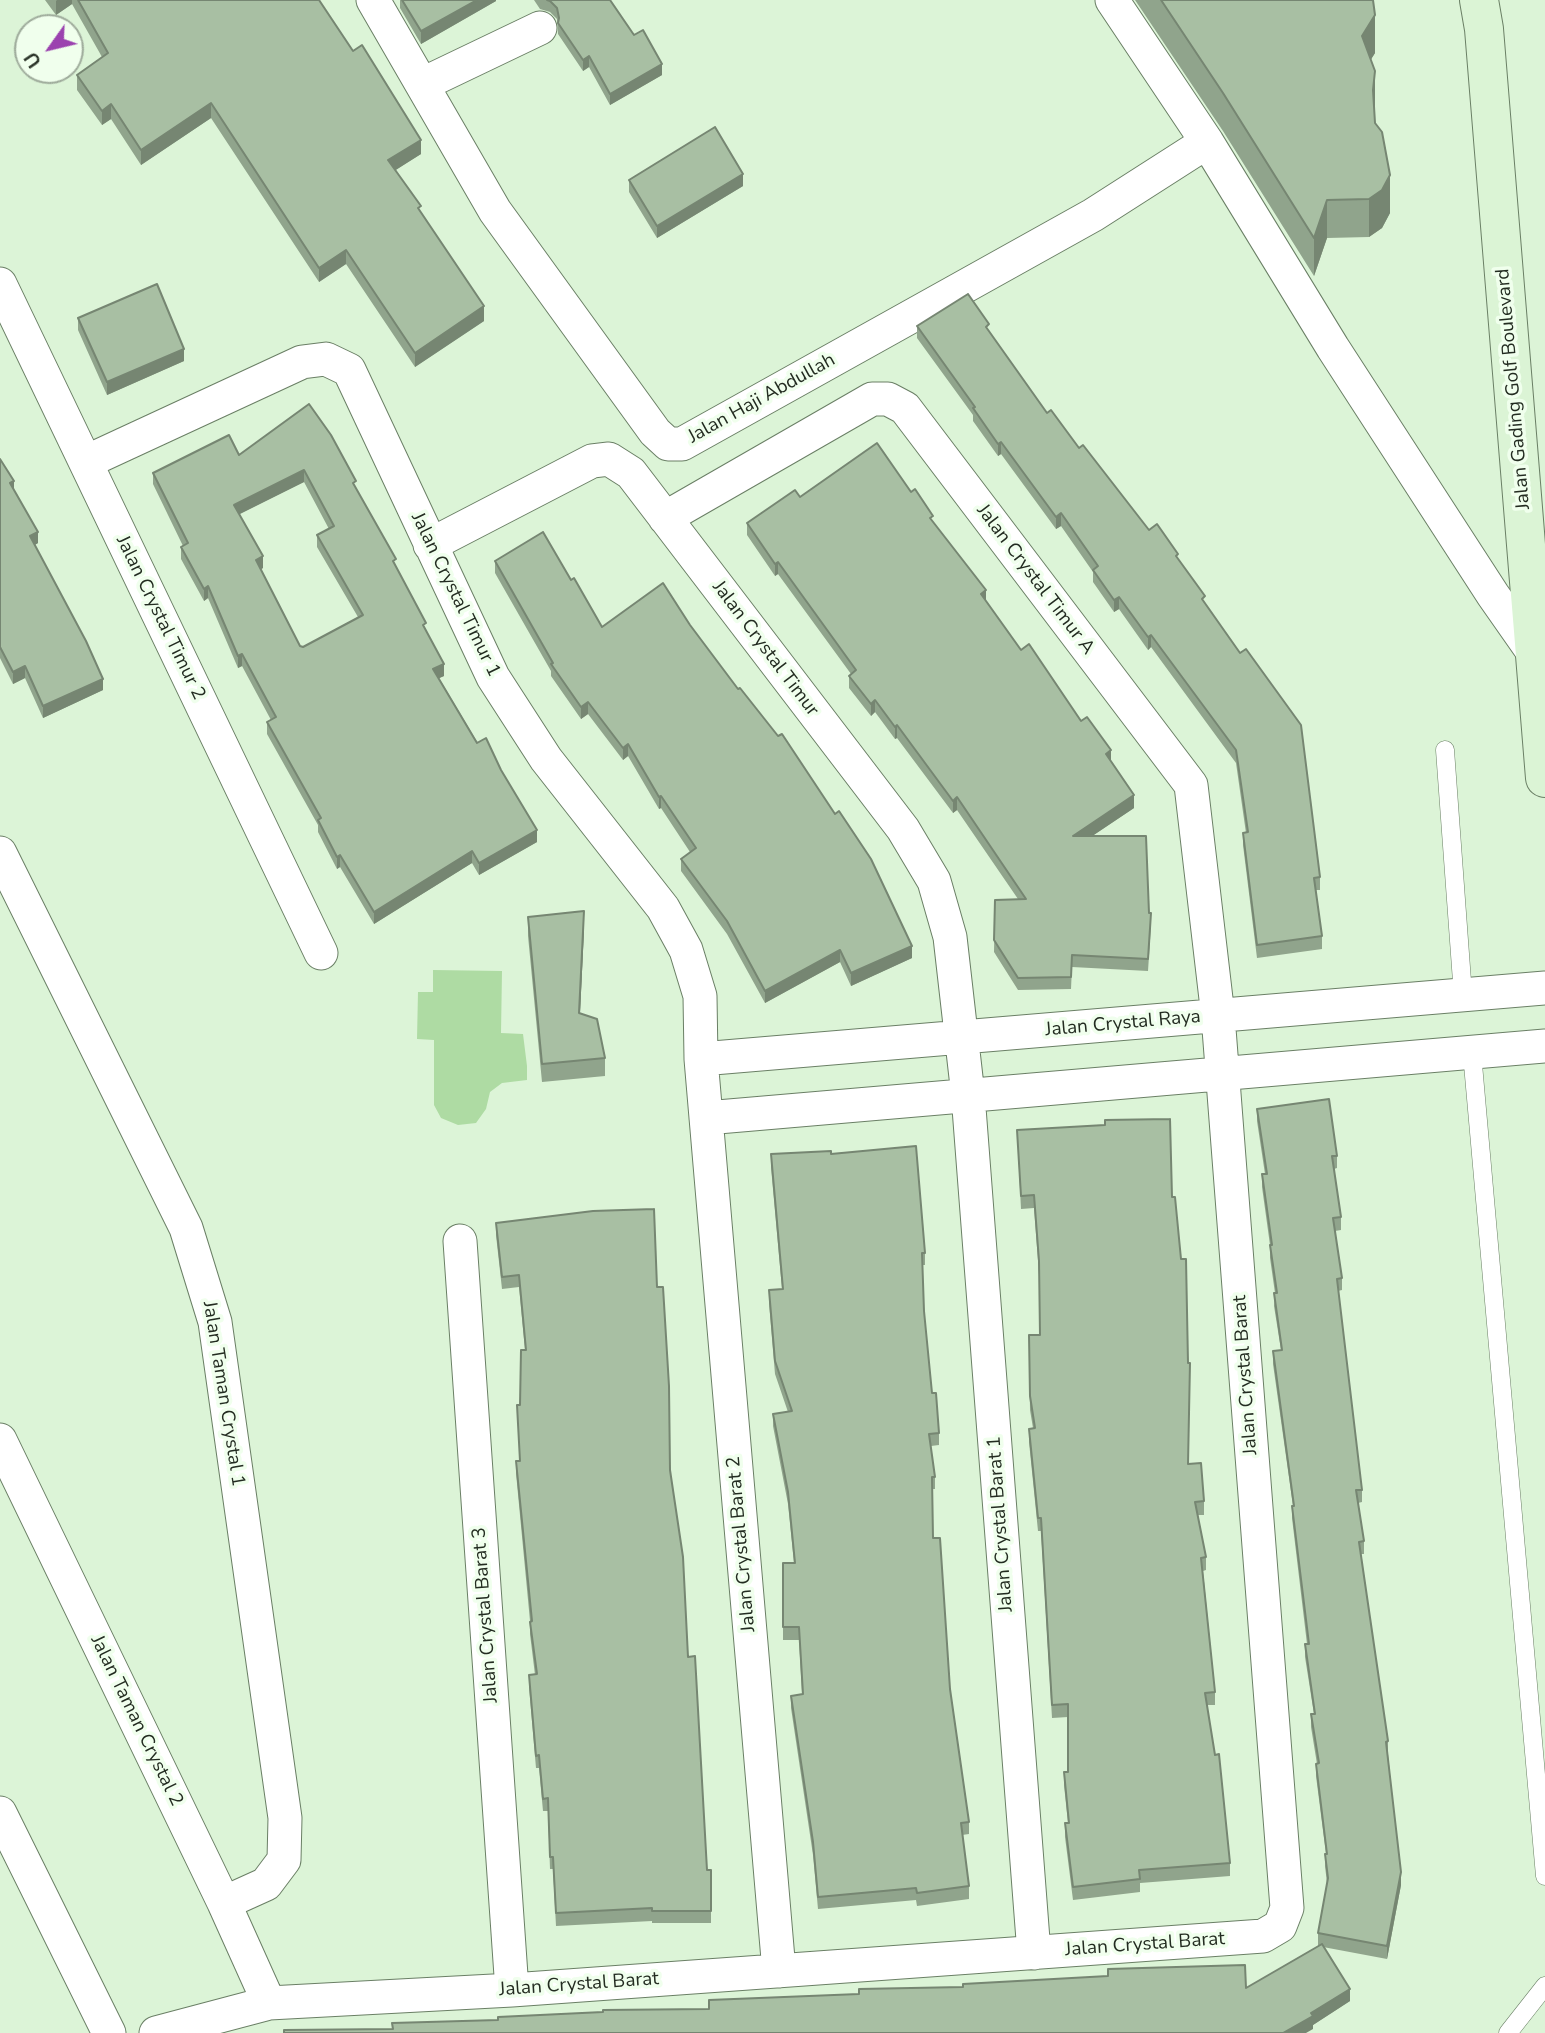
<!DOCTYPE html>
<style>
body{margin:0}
#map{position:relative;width:1545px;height:2033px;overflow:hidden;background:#dcf4d7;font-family:"Nunito Sans",sans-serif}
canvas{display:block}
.north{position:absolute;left:14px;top:14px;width:70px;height:70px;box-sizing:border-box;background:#f0ffed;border:2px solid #9eab9b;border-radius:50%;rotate:236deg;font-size:19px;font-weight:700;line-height:28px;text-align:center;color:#232c21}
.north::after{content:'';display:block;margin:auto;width:24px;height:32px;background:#9b42af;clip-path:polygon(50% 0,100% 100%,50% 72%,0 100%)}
</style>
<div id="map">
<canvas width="1545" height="2033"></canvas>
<div class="north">U</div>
</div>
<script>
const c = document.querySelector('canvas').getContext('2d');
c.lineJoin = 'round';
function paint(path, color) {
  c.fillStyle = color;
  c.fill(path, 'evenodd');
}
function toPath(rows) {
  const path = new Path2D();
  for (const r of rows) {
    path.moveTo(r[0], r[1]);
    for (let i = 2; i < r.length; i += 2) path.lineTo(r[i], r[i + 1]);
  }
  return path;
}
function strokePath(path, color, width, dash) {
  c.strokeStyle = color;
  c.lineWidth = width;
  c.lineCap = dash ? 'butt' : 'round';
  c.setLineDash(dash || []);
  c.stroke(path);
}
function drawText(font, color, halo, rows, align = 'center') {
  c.font = font + ' "Nunito Sans",sans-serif';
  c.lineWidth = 7;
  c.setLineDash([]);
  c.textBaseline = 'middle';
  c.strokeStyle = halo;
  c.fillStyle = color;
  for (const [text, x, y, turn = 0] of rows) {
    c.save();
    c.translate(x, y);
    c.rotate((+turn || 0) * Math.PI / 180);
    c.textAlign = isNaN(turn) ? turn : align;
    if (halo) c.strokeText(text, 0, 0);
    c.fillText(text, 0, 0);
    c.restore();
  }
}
paint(toPath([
 [433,970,502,971,501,1033,523,1034,527,1066,527,1080,502,1083,490,1092,486,1109,476,1123,458,1125,441,1118,434,1105,434,1040,417,1039,418,992,433,992]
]), '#aedba3');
const service = toPath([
 [1445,750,1463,995],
 [1472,1053,1545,1876],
 [1508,2033,1545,1986]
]);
const minor = toPath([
 [373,0,495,211,655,432,668,444,682,444,1093,215,1207,142],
 [1112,0,1207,142,1333,348,1493,595,1535,655],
 [423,84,540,28],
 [0,284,321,953],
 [86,462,302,362,326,359,349,370,493,677,546,759,663,908,686,950,700,996,701,1059,779,1971],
 [430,545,592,461,609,459,631,473,903,829,934,881,950,937,968,1095,1034,1953],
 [0,853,186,1228,215,1322,285,1818,284,1860,266,1884,224,1903],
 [701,1059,1545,988],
 [706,1118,1545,1046],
 [460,1241,512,1990],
 [0,1440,224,1903,269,2003],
 [0,1813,109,2033],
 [156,2033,269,2003,512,1990,1263,1936,1280,1926,1287,1908,1218,1016,1191,785,905,408,888,399,872,399,665,518]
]);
const secondary = toPath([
 [1479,0,1484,29,1545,778]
]);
strokePath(service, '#6a7f65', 19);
strokePath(minor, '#6a7f65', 35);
strokePath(secondary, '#6a7f65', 40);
strokePath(service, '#fff', 18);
strokePath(minor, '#fff', 33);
strokePath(secondary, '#dbf4d5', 38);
paint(toPath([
 [45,0,319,0,421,154,395,170,484,321,415,367,346,264,319,282,211,118,141,165,111,119,102,125,77,90,77,75,102,57,72,4,56,15],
 [400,0,496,0,496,1,421,44,400,8],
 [534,0,610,0,662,75,610,105,589,67,583,71,558,34,557,19,550,12,540,9],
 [1135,0,1373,0,1375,53,1371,59,1375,123,1390,213,1382,228,1369,237,1327,238,1314,276,1223,131],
 [629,180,743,186,657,238,629,192],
 [78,318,184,361,107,395,78,330],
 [917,326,989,331,1047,413,1149,530,1178,559,1205,603,1320,877,1320,890,1316,890,1322,936,1322,949,1257,958,1243,845,1243,833,1246,833,1236,763,1151,647,1148,650,1119,609,1114,612,1093,582,1093,572,1061,526,1056,529,1001,454,998,456,973,421,973,415,917,338],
 [309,404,356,488,396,567,426,630,444,676,439,678,537,842,479,875,472,863,374,924,340,867,337,869,318,832,318,825,267,734,267,722,271,720,242,666,238,668,208,598,204,601,181,559,181,547,183,546,153,484,153,473,239,455],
 [304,482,329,529,317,535,317,547,358,617,303,647,300,646,261,569,263,568,239,514],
 [0,459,38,543,34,545,103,690,43,718,25,678,13,684,0,658],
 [933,522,986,601,1021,650,1081,721,1111,761,1134,808,1092,836,1149,913,1151,925,1148,971,1072,967,1071,989,1018,990,994,952,995,900,1018,899,957,810,953,813,897,738,895,739,875,712,871,716,849,688,849,676,851,674,778,574,775,576,747,535,747,523],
 [495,561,571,580,602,627,912,958,851,986,840,962,765,1003,727,934,681,871,681,859,690,852,661,808,659,809,628,756,623,760,588,714,581,719,551,676,551,671,495,573],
 [528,917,584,929,580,1014,605,1058,605,1076,542,1082,528,936],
 [1257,1109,1337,1156,1337,1168,1334,1169,1341,1217,1341,1230,1335,1231,1342,1278,1342,1290,1338,1291,1362,1490,1362,1502,1358,1503,1364,1541,1364,1554,1361,1554,1388,1741,1388,1754,1401,1885,1387,1959,1323,1947,1350,2001,1313,2025,1313,2029,498,2020,709,2009,1246,1988,1318,1946,1318,1933,1327,1883,1325,1866,1326,1854,1316,1776,1316,1764,1317,1764,1311,1727,1311,1714,1314,1714,1305,1657,1305,1644,1307,1644,1292,1518,1292,1506,1293,1506,1273,1364,1273,1351,1281,1350,1274,1306,1275,1293,1270,1258,1270,1245,1262,1187,1262,1174,1265,1174,1257,1121],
 [1017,1130,1172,1197,1188,1464,1204,1501,1204,1515,1198,1515,1206,1557,1206,1570,1203,1571,1215,1692,1215,1705,1207,1705,1230,1863,1230,1876,1140,1883,1140,1892,1073,1900,1065,1837,1065,1823,1068,1823,1064,1785,1064,1772,1068,1772,1068,1717,1052,1718,1041,1531,1038,1531,1029,1442,1029,1429,1033,1428,1030,1410,1029,1335,1040,1335,1039,1274,1034,1208,1021,1209],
 [771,1154,831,1154,925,1253,925,1265,922,1265,924,1311,932,1393,939,1433,939,1445,931,1446,935,1477,935,1489,932,1489,933,1538,950,1689,969,1822,969,1834,962,1835,969,1886,969,1899,917,1906,916,1900,818,1909,813,1855,791,1708,791,1696,802,1694,799,1640,783,1640,783,1563,794,1563,788,1504,773,1426,773,1414,788,1412,775,1374,769,1303,769,1290,782,1289,771,1167],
 [496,1223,657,1287,670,1470,688,1657,707,1870,711,1870,711,1923,652,1923,652,1921,556,1926,553,1869,550,1869,548,1811,543,1811,539,1768,536,1768,529,1687,529,1675,535,1675,530,1634,530,1621,516,1473,516,1461,520,1461,517,1405,520,1405,525,1350,519,1287,502,1289,496,1235]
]), '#90a48c');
paint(toPath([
 [57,0,72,0,72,4,56,15,56,1],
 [477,0,496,0,496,1,421,44,421,31],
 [1375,15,1375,53,1362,74,1362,36],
 [589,56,589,67,583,71,583,60],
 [662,64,662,75,610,105,610,94],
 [1375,71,1375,109,1373,128,1373,90],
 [211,103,211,118,141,165,141,150],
 [111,104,111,119,102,125,102,111],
 [421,140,421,154,388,175,388,160],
 [743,174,743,186,657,238,657,226],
 [1390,175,1390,213,1382,228,1369,237,1369,199],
 [1327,200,1327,238,1314,276,1314,238],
 [346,250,346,264,319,282,319,268],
 [484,306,484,321,415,367,415,353],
 [184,349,184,361,107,395,107,382],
 [1001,442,1001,454,998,456,998,444],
 [304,470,304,482,234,517,234,505],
 [14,481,14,492,10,483],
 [1061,513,1061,526,1056,529,1056,517],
 [38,532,38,543,30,548,30,536],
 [263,556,263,568,256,572,256,560],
 [778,562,778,574,775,576,775,564],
 [208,586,208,598,204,601,204,589],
 [986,590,986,602,981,594],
 [1119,597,1119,609,1114,612,1114,600],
 [1151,635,1151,647,1148,650,1148,637],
 [242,654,242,666,238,668,238,656],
 [444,664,444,676,433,681,433,669],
 [25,666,25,678,13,684,13,672],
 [103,679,103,690,43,718,43,706],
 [875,700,875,712,871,716,871,704],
 [588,702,588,714,581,719,581,707],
 [897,725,897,738,895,739,895,727],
 [628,744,628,756,623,760,623,748],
 [1111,750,1111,762,1106,754],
 [1134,795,1134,808,1073,849,1073,836],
 [661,796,661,808,659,809,659,797],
 [957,797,957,810,953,813,953,801],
 [537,830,537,842,479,875,479,863],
 [472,851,472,863,374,924,374,912],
 [340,855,340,867,337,869,337,857],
 [584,911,584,929,579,1032,579,1013],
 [912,946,912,958,851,986,851,973],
 [840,950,840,962,765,1003,765,991],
 [1401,1872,1401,1885,1387,1959,1387,1946],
 [1350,1989,1350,2001,1313,2025,1313,2029,1306,2033,1283,2033,1311,2013]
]), '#768672');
const building = toPath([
 [78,0,319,0,353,51,362,45,421,140,388,160,421,206,418,208,484,306,415,353,346,250,319,268,211,103,141,150,111,104,102,111,77,75,108,53,78,0],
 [402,0,477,0,421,31,402,0],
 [547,0,610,0,634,35,643,30,662,64,610,94,589,56,583,60,558,23,559,18,557,8,550,1,547,0],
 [1161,0,1373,0,1375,15,1362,36,1375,71,1373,90,1375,123,1382,132,1390,175,1382,190,1369,199,1327,200,1314,238,1223,93,1161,0],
 [715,127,743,174,657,226,629,180,715,127],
 [157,284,184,349,107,382,78,318,157,284],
 [968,294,989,324,986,327,1047,413,1051,410,1079,448,1083,445,1149,530,1157,524,1178,554,1176,556,1205,596,1202,599,1240,653,1246,649,1301,725,1320,877,1314,878,1322,936,1257,945,1243,833,1248,832,1236,750,1151,635,1148,637,1119,597,1114,600,1093,570,1098,566,1061,513,1056,517,1001,442,998,444,973,408,975,407,917,326,968,294],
 [309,404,331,435,356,481,353,483,396,559,393,561,426,623,423,625,444,664,433,669,477,743,486,738,501,770,537,830,479,863,472,851,374,912,340,855,337,857,318,820,321,818,267,722,276,717,242,654,238,656,208,586,204,589,181,547,188,543,153,473,229,435,239,455,309,404],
 [304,470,334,526,317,535,363,615,303,647,300,646,256,560,263,556,234,505,304,470],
 [877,443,911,492,915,489,933,516,930,518,986,590,981,594,1021,650,1029,644,1081,721,1087,717,1111,750,1106,754,1134,795,1073,836,1146,836,1149,913,1151,913,1148,959,1072,955,1071,977,1018,978,994,940,995,900,1026,899,957,797,953,801,897,725,895,727,875,700,871,704,849,676,856,670,778,562,775,564,747,523,795,490,800,497,877,443],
 [0,459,14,481,10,483,38,532,30,536,86,641,103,679,43,706,25,666,13,672,0,647,0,459],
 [543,532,571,580,574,578,602,627,663,583,690,625,738,689,740,688,778,736,782,734,835,814,839,811,871,859,912,946,851,973,840,950,765,991,727,921,681,859,696,848,661,796,659,797,628,744,623,748,588,702,581,707,551,664,553,663,495,561,543,532],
 [584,911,579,1013,597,1019,605,1058,542,1064,528,917,584,911],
 [1329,1099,1337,1156,1332,1156,1341,1217,1333,1218,1342,1278,1337,1279,1362,1490,1356,1490,1364,1541,1359,1542,1388,1741,1386,1742,1401,1872,1387,1946,1318,1933,1328,1878,1325,1854,1327,1854,1316,1764,1319,1763,1311,1714,1315,1714,1305,1644,1309,1644,1292,1506,1294,1506,1273,1351,1282,1350,1274,1293,1277,1293,1270,1245,1272,1245,1262,1174,1267,1174,1257,1109,1329,1099],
 [1170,1119,1172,1197,1175,1197,1181,1259,1186,1259,1188,1363,1190,1363,1188,1464,1201,1463,1204,1501,1195,1502,1206,1557,1201,1558,1215,1692,1205,1693,1215,1755,1219,1754,1230,1863,1139,1870,1140,1879,1073,1887,1065,1823,1069,1823,1064,1772,1068,1772,1068,1704,1052,1705,1041,1518,1038,1518,1029,1429,1035,1428,1030,1396,1029,1335,1040,1335,1039,1261,1034,1195,1021,1196,1017,1130,1105,1125,1105,1120,1170,1119],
 [916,1146,925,1253,922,1253,924,1311,932,1393,936,1393,939,1433,929,1434,935,1477,932,1477,933,1538,940,1538,950,1689,969,1822,961,1823,969,1886,917,1893,916,1888,818,1897,813,1842,791,1696,803,1694,799,1627,783,1627,783,1563,795,1563,788,1492,773,1414,792,1411,775,1361,769,1290,783,1289,771,1154,831,1151,831,1154,916,1146],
 [654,1209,657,1287,663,1287,669,1386,670,1470,683,1557,688,1657,695,1656,707,1870,711,1870,711,1911,652,1911,652,1908,556,1913,553,1857,550,1857,548,1798,543,1799,539,1755,536,1756,529,1675,537,1674,530,1622,532,1621,516,1461,520,1461,517,1405,520,1405,521,1350,526,1350,519,1275,502,1277,496,1223,593,1211,654,1209],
 [1322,1944,1350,1989,1311,2013,1313,2016,1283,2033,284,2033,284,2030,393,2029,392,2023,498,2020,498,2017,603,2012,603,2010,709,2009,709,2000,859,1994,859,1989,963,1987,963,1984,1108,1976,1108,1969,1245,1965,1246,1988,1322,1944]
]);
paint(building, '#a8bfa3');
strokePath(building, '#768672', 2);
drawText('19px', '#232c21', '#f0ffed', [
 ["Jalan Gading Golf Boulevard",1514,389,-95],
 ["Jalan Haji Abdullah",762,399,-29],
 ["Jalan Crystal Timur A",1035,580,53],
 ["Jalan Crystal Timur 1",455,595,64],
 ["Jalan Crystal Timur 2",160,618,64],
 ["Jalan Crystal Timur",765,649,53],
 ["Jalan Crystal Raya",1123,1024,-5],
 ["Jalan Crystal Barat",1246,1375,-94],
 ["Jalan Taman Crystal 1",223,1394,81],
 ["Jalan Crystal Barat 1",1001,1524,-94],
 ["Jalan Crystal Barat 2",742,1544,-95],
 ["Jalan Crystal Barat 3",486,1615,-94],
 ["Jalan Taman Crystal 2",136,1721,64],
 ["Jalan Crystal Barat",1145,1945,-4],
 ["Jalan Crystal Barat",579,1985,-4]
]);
</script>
